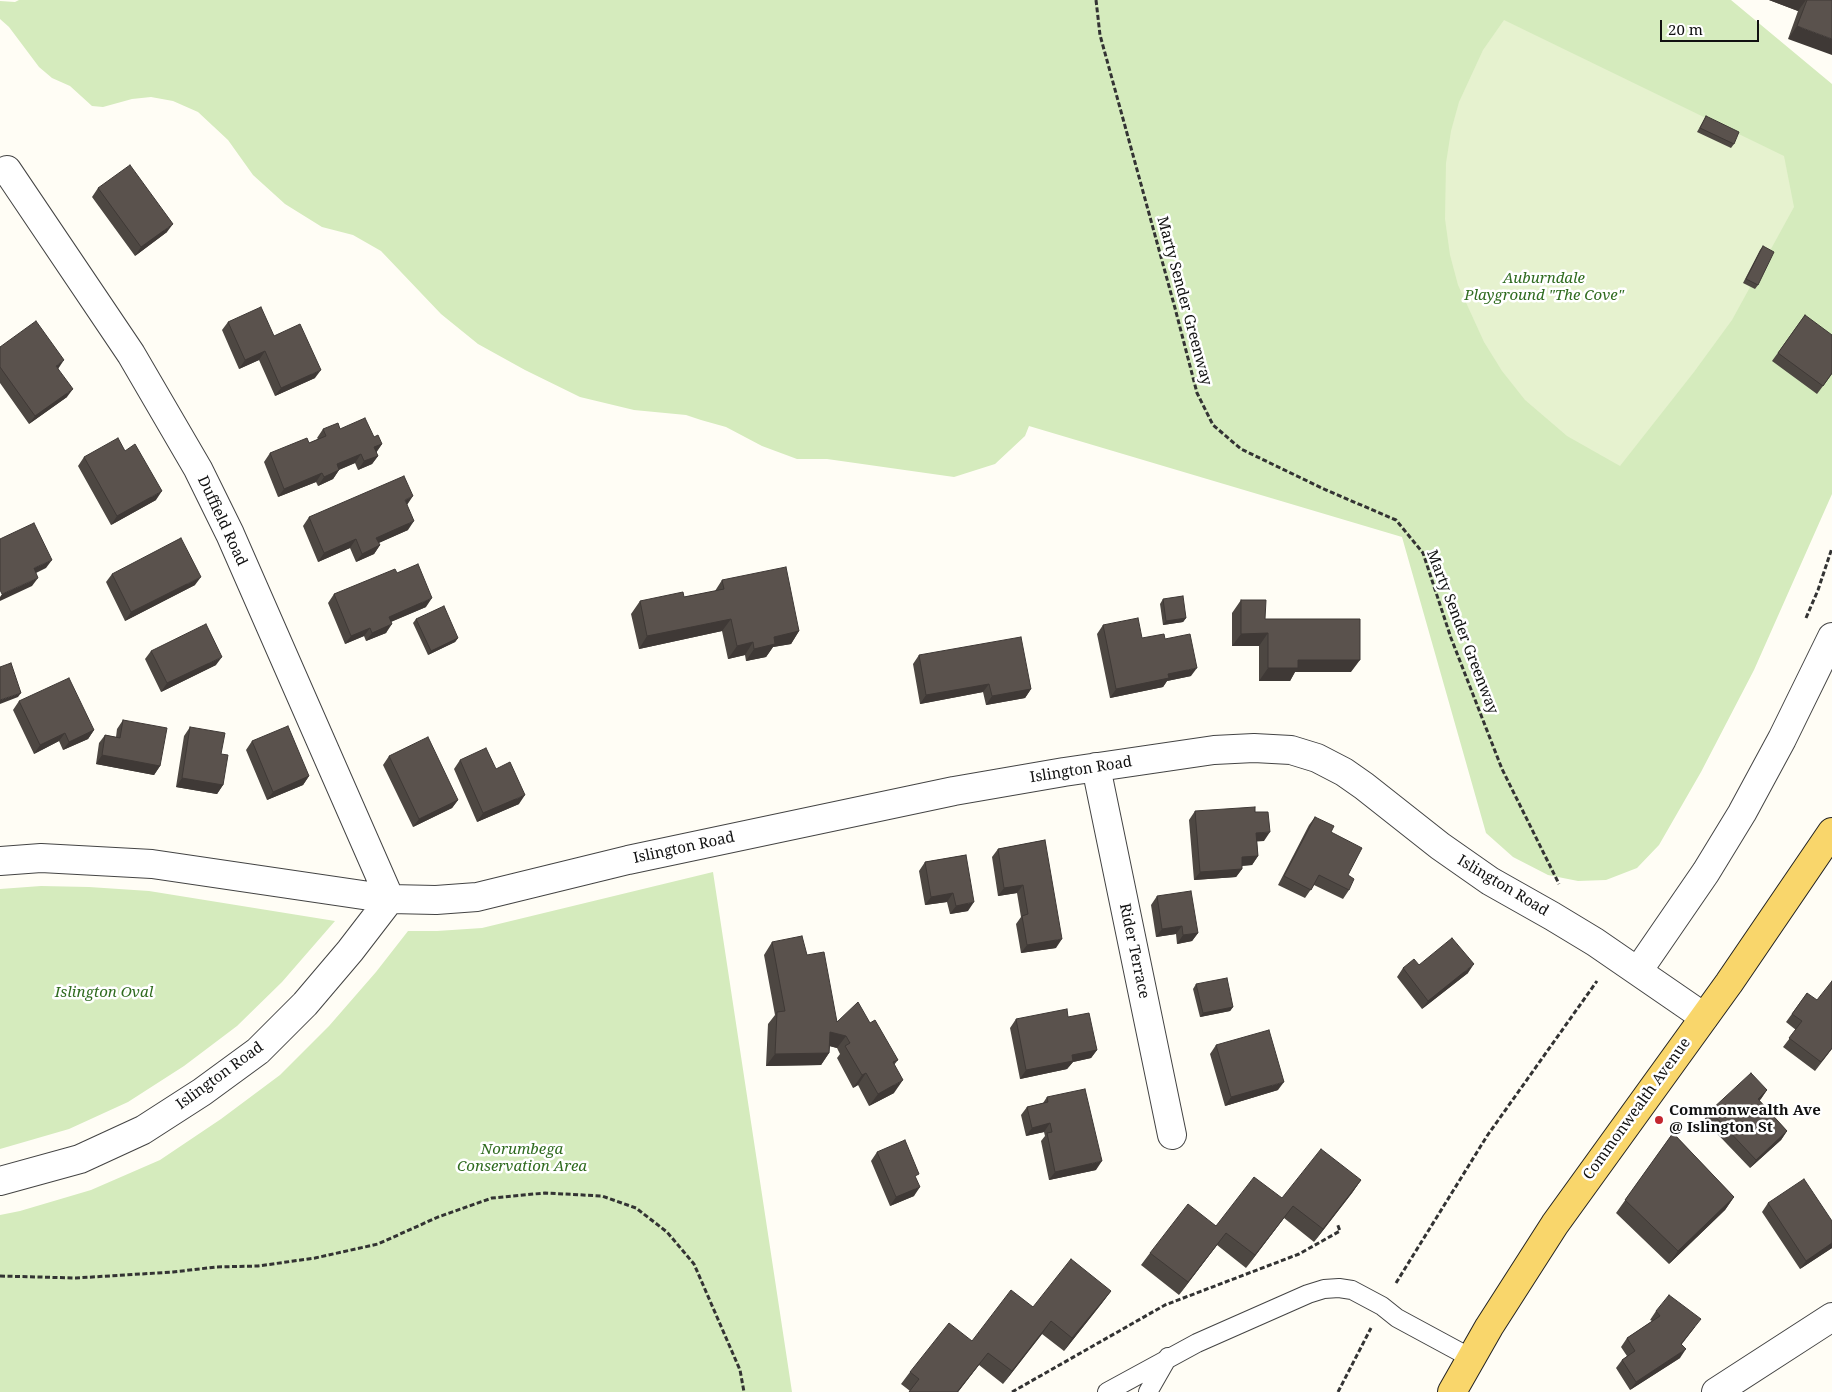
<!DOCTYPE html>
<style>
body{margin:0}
#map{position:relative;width:1832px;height:1392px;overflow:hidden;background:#fffdf5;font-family:"Noto Serif",serif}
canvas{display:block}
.scale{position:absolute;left:1660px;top:20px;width:99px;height:22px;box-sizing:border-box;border:2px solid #111;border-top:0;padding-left:6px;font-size:15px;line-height:18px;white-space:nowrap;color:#111;-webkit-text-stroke:4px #fff;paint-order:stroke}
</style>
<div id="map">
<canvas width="1832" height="1392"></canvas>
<div class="scale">20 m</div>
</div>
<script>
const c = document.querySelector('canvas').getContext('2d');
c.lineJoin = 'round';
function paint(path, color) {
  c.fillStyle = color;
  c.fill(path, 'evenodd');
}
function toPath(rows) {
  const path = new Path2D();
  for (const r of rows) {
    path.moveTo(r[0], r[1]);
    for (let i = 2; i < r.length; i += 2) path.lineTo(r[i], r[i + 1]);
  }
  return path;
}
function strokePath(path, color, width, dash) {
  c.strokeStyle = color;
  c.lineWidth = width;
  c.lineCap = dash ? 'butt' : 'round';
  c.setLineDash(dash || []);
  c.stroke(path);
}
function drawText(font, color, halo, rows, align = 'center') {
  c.font = font + ' "Noto Serif",serif';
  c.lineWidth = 5;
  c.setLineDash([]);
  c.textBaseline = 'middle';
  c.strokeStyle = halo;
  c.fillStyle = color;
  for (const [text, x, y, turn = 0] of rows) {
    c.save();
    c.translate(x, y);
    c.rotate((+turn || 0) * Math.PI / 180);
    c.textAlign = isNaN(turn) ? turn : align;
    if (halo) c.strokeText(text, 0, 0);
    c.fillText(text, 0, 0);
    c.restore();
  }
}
paint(toPath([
 [19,0,1731,0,1832,84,1832,494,1754,670,1701,772,1659,845,1637,868,1606,880,1578,881,1548,875,1513,857,1486,833,1402,537,1029,426,1025,436,995,464,954,477,827,459,797,459,762,446,726,427,701,420,686,415,634,410,580,397,525,370,478,344,441,314,381,251,353,235,322,227,285,204,253,175,228,140,198,112,173,101,151,97,132,99,103,107,92,106,70,86,52,78,39,67,9,27,0,19,0,1,15,2],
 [713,872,792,1392,0,1392,0,1215,20,1211,91,1190,160,1160,221,1119,280,1075,329,1026,376,972,408,931,437,931,482,928],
 [41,886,89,887,149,891,335,921,282,982,237,1026,184,1066,128,1102,69,1129,0,1149,0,889]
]), '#d5ebbd');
paint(toPath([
 [1504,20,1784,156,1794,207,1732,320,1694,372,1620,466,1567,436,1525,400,1502,371,1484,342,1458,285,1450,255,1445,219,1446,163,1451,131,1459,102,1483,50]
]), '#e6f2cf');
const lane = toPath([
 [1107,1392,1197,1343,1308,1294,1324,1289,1339,1288,1352,1290,1382,1306,1397,1318,1471,1358],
 [1148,1392,1168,1357]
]);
const street = toPath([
 [1096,767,1172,1135],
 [0,861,41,858,152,864,390,899,436,900,477,897,628,860,954,791,1064,772,1214,750,1254,748,1291,750,1317,758,1344,772,1364,786,1440,846,1490,881,1552,916,1595,942,1704,1017],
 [1638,971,1706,872,1742,813,1782,739,1832,637],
 [0,1181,80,1159,143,1130,202,1092,258,1051,305,1004,350,951,390,899,230,534,198,469,131,354,7,170],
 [1716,1392,1832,1317]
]);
const primary = toPath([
 [1452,1392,1489,1327,1555,1224,1729,983,1832,832]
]);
strokePath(lane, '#444', 20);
strokePath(street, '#444', 30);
strokePath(primary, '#222', 30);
strokePath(toPath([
 [1096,0,1100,35,1175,308,1197,393,1213,425,1241,449,1326,490,1396,520,1423,553,1451,638,1502,769,1559,884],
 [1806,618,1818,590,1832,548],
 [0,1276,76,1278,173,1272,216,1267,258,1266,315,1258,378,1244,438,1217,492,1198,545,1193,602,1196,636,1208,667,1232,694,1264,740,1370,744,1392],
 [1396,1283,1487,1136,1597,981],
 [1012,1392,1165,1305,1299,1254,1340,1231,1337,1223],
 [1338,1392,1371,1328]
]), '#333', 3, [5, 2.5]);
strokePath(lane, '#fff', 18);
strokePath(street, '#fff', 28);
strokePath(primary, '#f9d66b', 28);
paint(toPath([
 [1769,0,1832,0,1788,39,1798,11],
 [1706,116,1734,144,1731,148,1697,132],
 [98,188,167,232,135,256,92,197],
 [1763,246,1758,285,1755,289,1743,283,1760,250],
 [1805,315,1832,374,1817,394,1772,361],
 [228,322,274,336,315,378,275,396,259,360,239,369,222,330],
 [0,347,58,368,67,397,29,424,0,383],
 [323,429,340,429,374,437,382,444,376,452,378,456,372,464,358,470,355,463,339,470,333,479,318,486,316,482,278,497,264,462,270,453,309,443,318,439,317,438],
 [84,457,156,500,111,525,78,466],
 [407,505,408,530,378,543,380,545,374,554,356,562,350,548,318,562,303,526,309,517],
 [397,573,426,607,391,622,386,633,366,641,364,636,345,644,328,603,334,594],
 [112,574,195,585,125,621,106,582],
 [722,580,799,631,791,644,773,647,766,657,746,661,745,655,728,659,722,631,639,649,631,614,640,601,684,597,715,591],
 [1163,599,1186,618,1183,622,1163,625,1160,604],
 [1241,600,1265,619,1351,672,1295,672,1290,681,1259,681,1259,646,1232,646,1232,613],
 [416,619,458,638,455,642,428,655,413,623],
 [1103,625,1142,638,1165,639,1191,676,1167,681,1163,687,1110,698,1097,634],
 [151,651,216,665,161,692,145,659],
 [919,655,1031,689,1025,698,986,705,983,692,920,704,913,664],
 [19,701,94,730,88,739,63,750,59,741,34,754,13,710],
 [123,720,160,766,154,775,96,764,99,743,105,735,116,737,117,729],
 [190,727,221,754,223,785,217,794,176,787,184,736],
 [252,741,309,776,303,785,267,800,246,750],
 [389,756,458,800,452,808,413,827,383,765],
 [460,760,496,769,519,804,477,822,454,769],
 [1195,811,1255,812,1264,841,1257,841,1258,856,1252,865,1242,866,1242,869,1236,877,1194,880,1189,820],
 [1315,817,1331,832,1348,875,1349,890,1343,899,1314,885,1305,898,1278,885,1309,825],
 [1045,840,1056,948,1021,953,1016,924,1021,917,1017,893,998,896,992,857,998,849],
 [966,855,968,911,950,914,947,902,925,905,919,871,925,862],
 [1157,896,1198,933,1192,941,1177,944,1176,934,1156,937,1151,905],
 [772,942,807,955,837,1022,870,1023,898,1060,894,1065,894,1093,869,1106,858,1085,853,1088,837,1058,840,1054,837,1048,830,1046,829,1053,821,1065,766,1066,768,1024,775,1015,764,955],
 [1419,965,1468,973,1422,1009,1397,977,1403,968],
 [1196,984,1233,1007,1230,1011,1200,1017,1193,989],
 [1807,993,1832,1049,1815,1071,1783,1047,1796,1030,1786,1022],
 [1068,1017,1097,1050,1091,1058,1073,1062,1067,1069,1020,1079,1010,1028,1016,1019],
 [1216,1045,1278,1090,1225,1106,1210,1054],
 [1767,1090,1759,1101,1787,1131,1781,1140,1750,1168,1704,1120,1710,1111],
 [1047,1097,1096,1170,1049,1180,1041,1141,1045,1136,1044,1132,1026,1136,1021,1115,1027,1107,1043,1103],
 [1673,1133,1734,1197,1725,1210,1669,1264,1616,1213],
 [877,1152,916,1179,914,1196,890,1206,871,1161],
 [1361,1180,1352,1193,1314,1242,1284,1218,1246,1268,1217,1245,1179,1295,1141,1265,1150,1253,1282,1198],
 [1768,1203,1832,1221,1832,1248,1800,1269,1762,1212],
 [1111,1291,1102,1303,1064,1351,1042,1334,1003,1384,979,1365,958,1392,909,1392,910,1391,901,1384,910,1372,972,1341,1033,1307],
 [1656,1311,1695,1327,1682,1344,1680,1358,1630,1390,1616,1368,1622,1360,1627,1356,1621,1347,1627,1338,1652,1321,1650,1320]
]), '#4d4742');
paint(toPath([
 [1769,0,1806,0,1798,11],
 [1797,26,1832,39,1832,55,1788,39],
 [173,224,167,232,135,256,141,247],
 [265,351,259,360,239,369,245,360],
 [64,360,58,369,56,366],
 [321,370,315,378,275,396,281,388],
 [73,389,67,397,29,424,35,416],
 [382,444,376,453,374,447],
 [361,454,355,463,331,473,337,464],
 [378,456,372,464,358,470,364,461],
 [339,470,333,479,318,486,324,477],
 [322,473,316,482,278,497,284,489],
 [162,491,156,500,111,525,117,516],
 [413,496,407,505,405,500],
 [414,521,408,530,370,547,376,538],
 [356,539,350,548,318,562,324,553],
 [380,545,374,554,356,562,362,554],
 [52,560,46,568,28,577,34,568],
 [201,577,195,585,125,621,131,612],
 [38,578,32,586,0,601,0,597,2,594],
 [432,598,426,607,383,625,389,617],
 [1186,618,1183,622,1163,625,1166,621],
 [731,619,722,631,639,649,647,636],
 [392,624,386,633,366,641,372,633],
 [370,628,364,636,345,644,351,636],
 [799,631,791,644,773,647,766,657,746,661,754,649,774,637],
 [1268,633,1259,646,1232,646,1241,634],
 [458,638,455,642,428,655,431,651],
 [753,642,745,655,728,659,737,646],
 [222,657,216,665,161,692,167,683],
 [1298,660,1360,660,1351,672,1295,672,1290,681,1259,681,1268,668],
 [1197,668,1191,676,1167,681,1163,687,1110,698,1116,689,1168,674],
 [989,684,983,692,920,704,926,695],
 [1031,689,1025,698,986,705,992,696],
 [21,693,18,697,0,704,0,700],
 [94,730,88,739,63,750,69,742],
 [65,733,59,741,34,754,40,745],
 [102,755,160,766,154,775,96,764],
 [309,776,303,785,267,800,273,792],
 [182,778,223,785,217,794,176,787],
 [525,795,519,804,477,822,483,813],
 [458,800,452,808,413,827,419,819],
 [1270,832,1264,841,1250,842,1256,833],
 [1258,856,1252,865,1236,866,1242,857],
 [1242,869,1236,877,1194,880,1200,872],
 [1023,885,1017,893,998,896,1004,888],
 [953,893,947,902,925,905,931,897],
 [974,902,968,911,950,914,956,906],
 [1182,926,1176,934,1156,937,1162,929],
 [1198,933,1192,941,1177,944,1183,935],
 [1062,939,1056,948,1021,953,1027,945],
 [1474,964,1468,973,1422,1009,1428,1001],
 [1233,1007,1230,1011,1200,1017,1203,1013],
 [830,1032,846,1036,837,1048,821,1044],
 [1097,1050,1091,1058,1073,1062,1067,1069,1020,1079,1026,1070,1072,1055],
 [829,1053,821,1065,766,1066,775,1054],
 [866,1073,858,1085,853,1088,862,1075],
 [903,1080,894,1093,869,1106,878,1094],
 [1284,1082,1278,1090,1225,1106,1231,1097],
 [1767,1090,1761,1099,1752,1108,1758,1099],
 [1050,1123,1044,1132,1026,1136,1032,1128],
 [1787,1131,1781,1140,1750,1168,1756,1160],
 [1102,1161,1096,1170,1049,1180,1055,1172],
 [1361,1180,1352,1193,1314,1242,1323,1229],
 [920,1187,914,1196,890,1206,896,1197],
 [1734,1197,1725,1210,1669,1264,1678,1251],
 [1293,1206,1284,1218,1246,1268,1255,1255],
 [1226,1233,1217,1245,1179,1295,1188,1282],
 [1832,1243,1832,1248,1800,1269,1806,1261],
 [1111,1291,1102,1303,1064,1351,1072,1338],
 [1051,1321,1042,1334,1003,1384,1012,1371],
 [1686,1349,1680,1358,1630,1390,1636,1382],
 [988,1353,958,1392,957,1392]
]), '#3f3936');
const building = toPath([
 [1807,0,1832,0,1832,39,1797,26,1807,0],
 [1706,116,1739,132,1734,144,1700,128,1706,116],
 [130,165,173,224,141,247,98,188,130,165],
 [1763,246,1774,252,1758,285,1746,279,1763,246],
 [261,307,274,336,300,324,321,370,281,388,265,351,245,360,228,322,261,307],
 [1805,315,1832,335,1832,373,1823,386,1778,353,1805,315],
 [36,321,64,360,56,366,73,389,35,416,0,367,0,347,36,321],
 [365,418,374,437,378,435,382,444,374,447,378,456,364,461,361,454,337,464,339,470,324,477,322,473,284,489,270,453,307,438,309,443,326,436,323,429,338,423,340,429,365,418],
 [118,438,125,451,135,444,162,491,117,516,84,457,118,438],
 [404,476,413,496,405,500,414,521,376,538,380,545,362,554,356,539,324,553,309,517,404,476],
 [34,523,52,560,34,568,38,578,2,594,0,590,0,539,34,523],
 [181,538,201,577,131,612,112,574,181,538],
 [418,564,432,598,389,617,392,624,372,633,370,628,351,636,334,594,395,569,397,573,418,564],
 [786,567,799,631,774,637,775,644,754,649,753,642,737,646,731,619,647,636,640,601,683,592,684,597,724,589,722,580,786,567],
 [1183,596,1186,618,1166,621,1163,599,1183,596],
 [1241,600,1266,600,1265,619,1360,619,1360,660,1298,660,1298,668,1268,668,1268,633,1241,634,1241,600],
 [444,606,458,638,431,651,416,619,444,606],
 [1138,618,1142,638,1164,634,1165,639,1190,634,1197,668,1168,674,1169,678,1116,689,1103,625,1138,618],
 [206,624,222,657,167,683,151,651,206,624],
 [1021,637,1031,689,992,696,989,684,926,695,919,655,1021,637],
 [11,663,21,693,0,700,0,667,11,663],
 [69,678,94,730,69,742,65,733,40,745,19,701,69,678],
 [123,720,167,728,160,766,102,755,105,735,120,738,123,720],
 [288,726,309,776,273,792,252,741,288,726],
 [190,727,225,733,221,754,228,755,223,785,182,778,190,727],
 [428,737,458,800,419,819,389,756,428,737],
 [486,748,496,769,510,762,525,795,483,813,460,760,486,748],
 [1255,807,1255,812,1268,812,1270,832,1256,833,1258,856,1242,857,1242,869,1200,872,1195,811,1255,807],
 [1315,817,1334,826,1331,832,1362,848,1348,875,1354,879,1349,890,1319,875,1311,890,1284,876,1315,817],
 [1045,840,1062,939,1027,945,1022,916,1028,914,1023,885,1004,888,998,849,1045,840],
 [966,855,974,902,956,906,953,893,931,897,925,862,966,855],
 [1191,891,1198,933,1183,935,1182,926,1162,929,1157,896,1191,891],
 [802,936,807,955,824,952,837,1022,858,1002,870,1023,875,1020,898,1060,893,1062,903,1080,878,1094,866,1073,862,1075,845,1046,850,1043,846,1036,830,1032,829,1053,775,1054,777,1012,785,1011,772,942,802,936],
 [1452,938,1474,964,1428,1001,1403,968,1414,959,1419,965,1452,938],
 [1227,978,1233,1007,1203,1013,1196,984,1227,978],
 [1832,981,1832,1048,1821,1062,1789,1038,1802,1021,1792,1014,1807,993,1817,1000,1832,981],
 [1067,1009,1068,1017,1089,1013,1097,1050,1072,1055,1073,1061,1026,1070,1016,1019,1067,1009],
 [1269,1030,1284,1082,1231,1097,1216,1045,1269,1030],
 [1751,1073,1767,1090,1758,1099,1787,1131,1756,1160,1710,1111,1751,1073],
 [1085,1089,1102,1161,1055,1172,1047,1133,1052,1132,1050,1123,1032,1128,1027,1107,1048,1102,1047,1097,1085,1089],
 [1673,1133,1734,1197,1678,1251,1625,1200,1673,1133],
 [905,1140,919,1174,915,1176,920,1187,896,1197,877,1152,905,1140],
 [1321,1149,1361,1180,1323,1229,1293,1206,1255,1255,1226,1233,1188,1282,1150,1253,1188,1204,1216,1226,1254,1177,1282,1198,1321,1149],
 [1804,1179,1832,1221,1832,1243,1806,1261,1768,1203,1804,1179],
 [1071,1259,1111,1291,1072,1338,1051,1321,1012,1371,988,1353,957,1392,909,1392,919,1379,910,1372,949,1323,972,1341,1011,1290,1033,1307,1071,1259],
 [1669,1295,1701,1319,1681,1344,1686,1349,1636,1382,1622,1360,1635,1351,1627,1338,1660,1316,1656,1311,1669,1295]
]);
paint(building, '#5a524d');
strokePath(building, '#3f3936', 1);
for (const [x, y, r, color] of [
 [1659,1120,5,"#c4262e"]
]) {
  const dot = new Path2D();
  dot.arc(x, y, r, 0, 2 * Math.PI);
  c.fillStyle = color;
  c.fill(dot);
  strokePath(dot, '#fff', 2);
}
drawText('italic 15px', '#2f6b1f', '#fff', [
 ["Auburndale",1544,279],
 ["Playground \"The Cove\"",1544,296],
 ["Islington Oval",104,993],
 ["Norumbega",522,1150],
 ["Conservation Area",522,1167]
]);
drawText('15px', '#111', '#fff', [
 ["Marty Sender Greenway",1184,301,75],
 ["Duffield Road",222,521,65],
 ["Marty Sender Greenway",1462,632,69],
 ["Islington Road",1081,770,-9],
 ["Islington Road",684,848,-12],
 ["Islington Road",1503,886,31],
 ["Rider Terrace",1134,951,78],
 ["Islington Road",220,1076,-36],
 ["Commonwealth Avenue",1637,1109,-54]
]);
drawText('bold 15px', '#111', '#fff', [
 ["Commonwealth Ave",1669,1111],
 ["@ Islington St",1669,1128]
], 'left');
</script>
